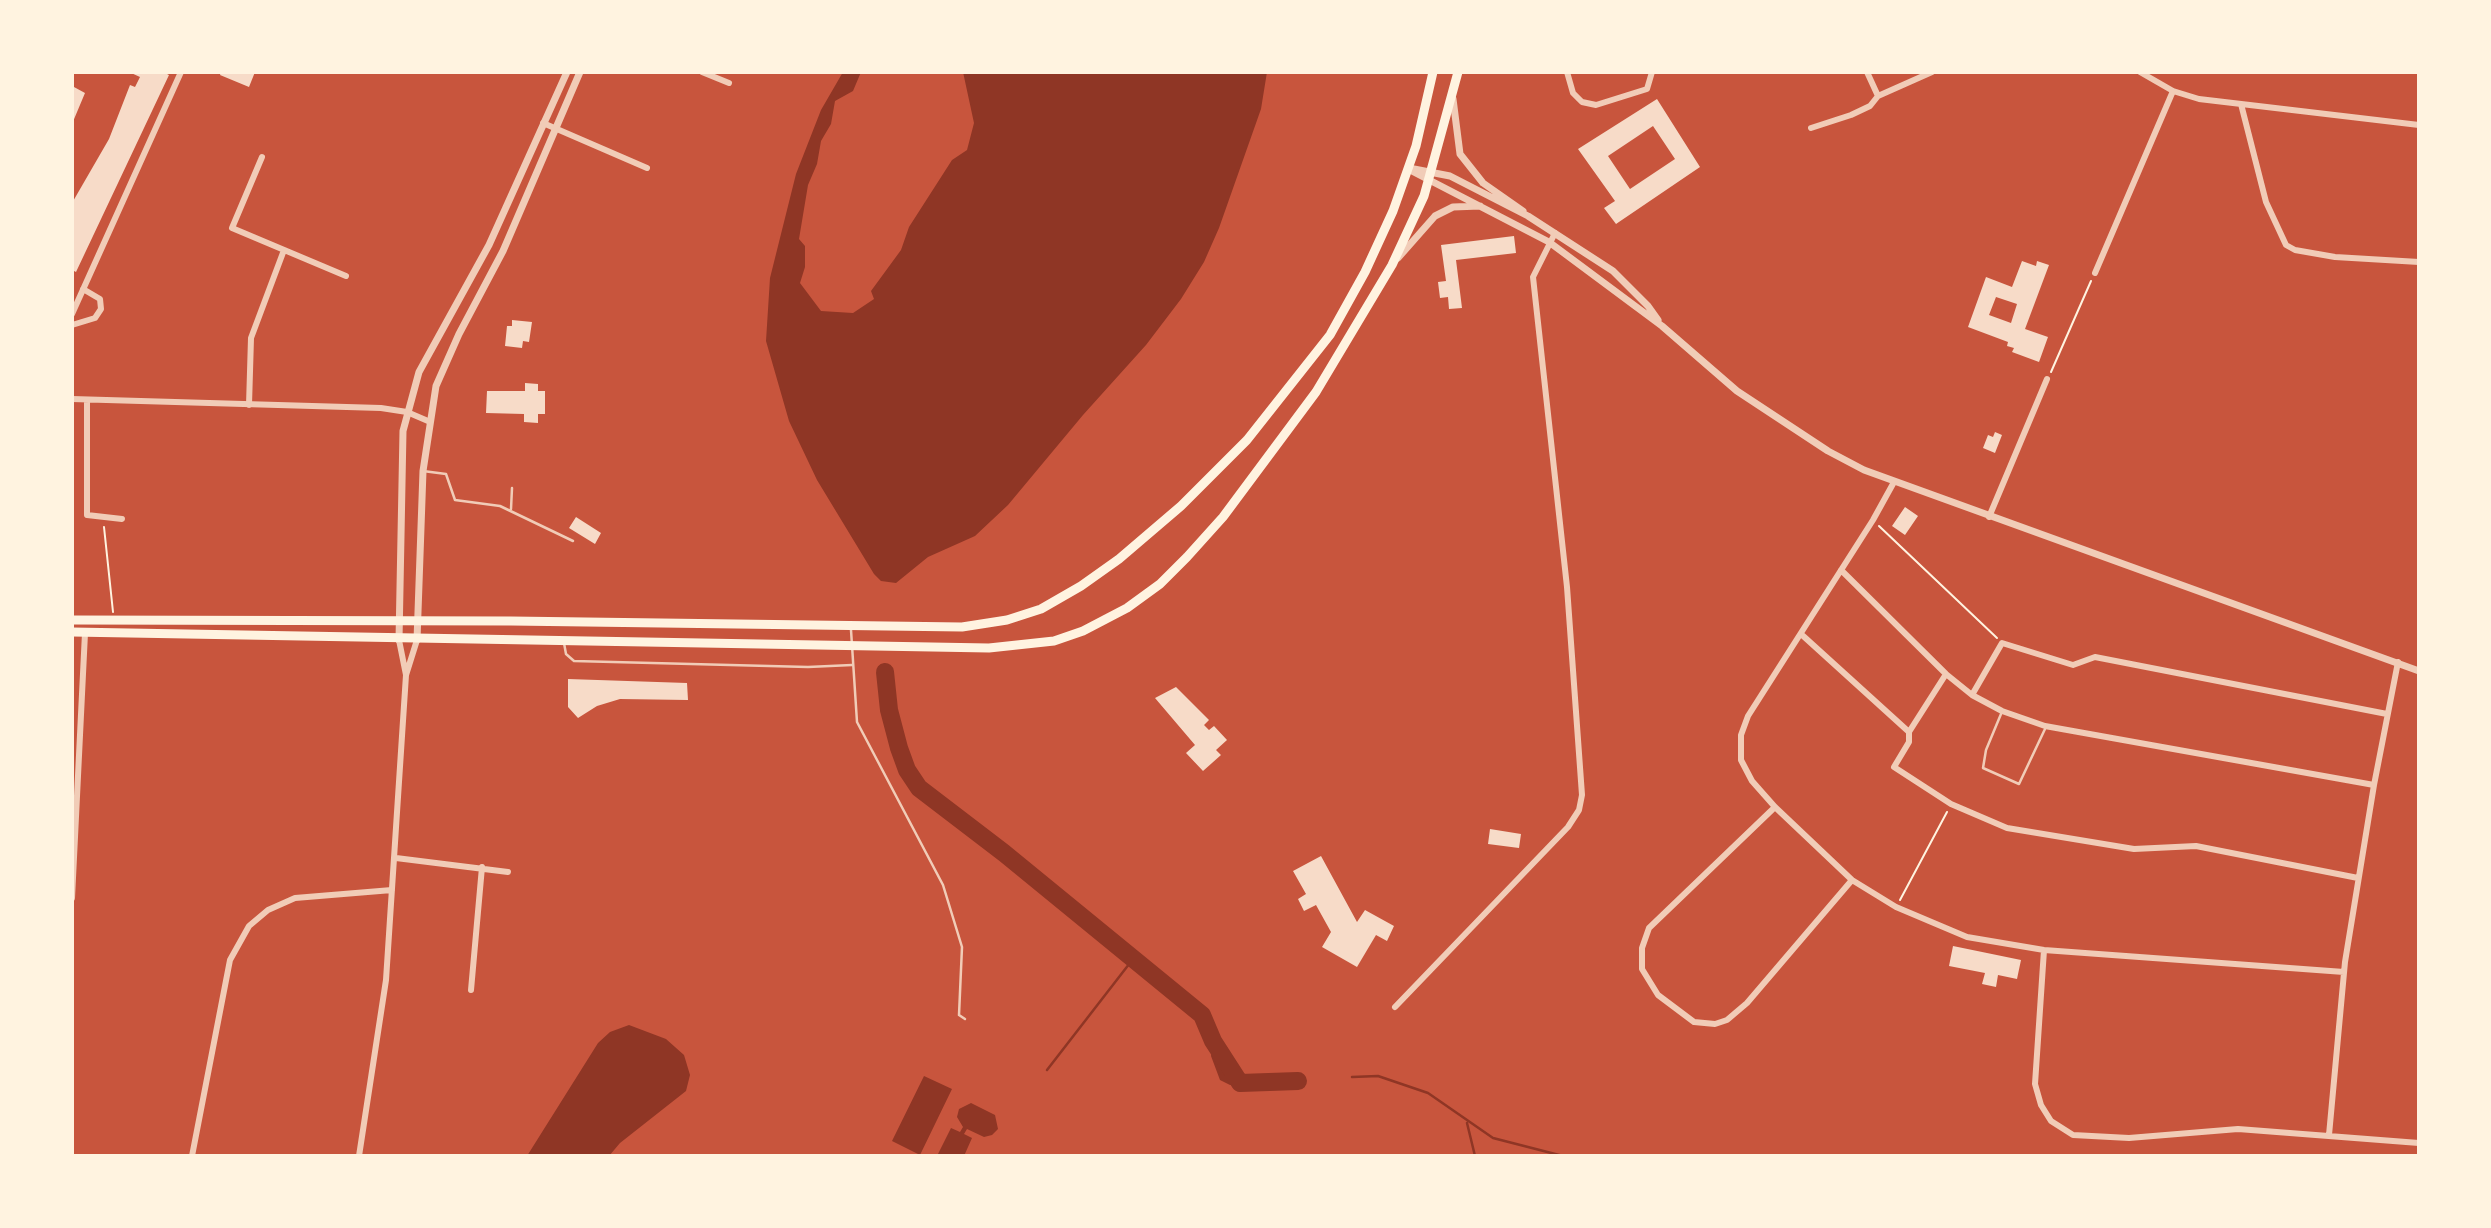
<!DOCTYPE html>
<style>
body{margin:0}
#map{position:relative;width:2491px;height:1228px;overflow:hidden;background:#c8553d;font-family:Montserrat,sans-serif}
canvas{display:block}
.frame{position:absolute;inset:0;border:74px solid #fff3e0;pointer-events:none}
</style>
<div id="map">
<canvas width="2491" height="1228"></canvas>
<div class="frame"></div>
</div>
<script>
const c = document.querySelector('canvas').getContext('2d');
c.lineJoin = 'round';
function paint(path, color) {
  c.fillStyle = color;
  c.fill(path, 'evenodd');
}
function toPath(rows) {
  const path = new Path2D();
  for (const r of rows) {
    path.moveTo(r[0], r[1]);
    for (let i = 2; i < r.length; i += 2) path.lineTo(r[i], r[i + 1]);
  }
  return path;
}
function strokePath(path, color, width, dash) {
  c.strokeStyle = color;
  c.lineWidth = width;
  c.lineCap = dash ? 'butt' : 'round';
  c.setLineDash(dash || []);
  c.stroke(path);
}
paint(toPath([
 [843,72,861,72,853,91,835,101,831,124,821,141,817,164,808,185,799,239,805,246,805,267,800,283,821,311,853,313,874,299,871,291,901,250,909,227,952,160,967,150,974,123,963,72,1267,72,1261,109,1219,228,1204,262,1181,299,1146,345,1083,415,1008,505,975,536,928,557,896,583,881,581,874,574,817,480,789,421,766,341,770,278,796,174,821,110],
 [629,1025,666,1039,684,1055,690,1075,686,1091,620,1143,609,1156,527,1156,598,1043,610,1032],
 [1213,1041,1227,1047,1240,1083,1230,1085,1220,1080,1211,1056],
 [924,1076,952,1089,920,1155,892,1141],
 [971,1103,995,1115,998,1129,992,1135,984,1137,967,1129,964,1134,972,1138,964,1156,937,1156,951,1128,960,1132,963,1127,957,1117,959,1109]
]), '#8f3625');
strokePath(toPath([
 [1047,1070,1133,959],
 [1352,1077,1378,1076,1428,1093,1493,1138,1563,1156],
 [1467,1123,1475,1156]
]), '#8f3625', 2.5);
strokePath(toPath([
 [885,672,889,710,899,748,907,770,919,788,1004,853,1202,1015,1213,1041,1240,1083,1298,1081]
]), '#8f3625', 18);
paint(toPath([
 [129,72,163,72,169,75,76,272,72,270,72,203,109,139,130,85,135,87,140,77],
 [221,72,255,72,249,87,220,75],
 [72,78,74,87,85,93,72,124],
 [1657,99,1700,167,1616,224,1604,208,1615,201,1578,149],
 [1653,126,1675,159,1630,189,1608,156],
 [1514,236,1516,253,1456,260,1462,308,1449,309,1448,297,1440,298,1438,282,1446,281,1441,245],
 [2022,261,2036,266,2037,261,2049,265,2025,329,2048,337,2039,362,2012,352,2014,348,2007,346,2008,342,1968,327,1986,277,2012,287],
 [1996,297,2017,304,2011,323,1989,315],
 [512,320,532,322,529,342,523,341,522,348,505,346,507,326,512,326],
 [525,383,538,384,538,391,545,391,545,414,538,414,538,423,524,422,524,414,486,413,487,391,525,391],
 [1995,432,2002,435,1995,453,1983,448,1988,435,1993,437],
 [1905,507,1918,516,1905,535,1892,526],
 [576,517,601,533,595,544,569,528],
 [568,679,687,683,688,700,620,699,597,706,578,718,568,707],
 [1176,687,1209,720,1204,725,1209,730,1214,726,1227,740,1216,750,1221,755,1203,771,1186,753,1195,745,1155,698],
 [1490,829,1521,834,1519,848,1488,844],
 [1321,856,1357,922,1365,910,1394,926,1387,941,1376,935,1357,967,1322,947,1331,932,1316,905,1304,911,1298,899,1306,894,1293,871],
 [1953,946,2021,960,2017,979,1998,975,1996,987,1982,984,1985,973,1949,966]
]), '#f7dbc8');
strokePath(toPath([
 [2051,372,2091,281],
 [1879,526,1997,638],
 [104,527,113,612],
 [1900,900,1947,812]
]), '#fff3e0', 2);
strokePath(toPath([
 [423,471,446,474,455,500,500,506,573,541],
 [511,509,512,488],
 [851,630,857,722,943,885,962,947,959,1015,965,1019],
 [564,643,566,654,574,661,808,667,852,665],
 [2001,714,1986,750,1983,768,2019,784,2045,729]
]), '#f1ccb7', 2.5);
strokePath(toPath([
 [702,72,729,83],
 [1567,72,1573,93,1582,102,1596,105,1647,89,1652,72],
 [1867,72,1878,96],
 [2140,72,2173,91,2199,99,2419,125],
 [2241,104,2266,202,2286,245,2295,250,2335,257,2419,262],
 [543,123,647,168],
 [1811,128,1851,115,1870,106,1878,96,1932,72],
 [262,157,232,228,346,276],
 [2095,273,2173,91],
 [72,314,181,72],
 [72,325,95,318,101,309,100,299,83,289],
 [72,399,381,408,407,412,428,421],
 [87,400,87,515,122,519],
 [249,405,251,338,284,250],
 [1894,482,1873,520,1748,716,1741,735,1741,760,1752,781,1775,807,1852,880,1896,907,1967,937,2044,950,2344,972],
 [1989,517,2047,379],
 [1841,570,1946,674,1972,695,2002,711,2045,726,2374,785],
 [1801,634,1909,732],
 [399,640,406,675],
 [1946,674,1909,732,1909,742,1894,767,1951,804,2007,828,2134,849,2196,846,2358,878],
 [1972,695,2002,643,2073,665,2095,657,2387,714],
 [1775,807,1649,928,1642,948,1642,969,1658,995,1694,1022,1715,1024,1727,1020,1747,1003,1852,880],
 [396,858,508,872],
 [72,898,85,633],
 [2044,950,2035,1084,2041,1105,2051,1121,2073,1135,2129,1138,2238,1129,2419,1143],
 [471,990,482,867],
 [1395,1007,1568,827,1579,810,1582,795,1567,587,1533,277,1555,233],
 [2329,1135,2345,962,2374,785,2398,662],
 [192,1156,230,960,249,926,268,910,295,898,392,890],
 [359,1156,386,980,406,675,417,640]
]), '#f1ccb7', 6);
strokePath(toPath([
 [1453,99,1460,154,1483,183,1523,211],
 [1408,169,1549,242,1662,326,1737,391,1828,451,1864,470,2419,671],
 [1414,169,1450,176,1528,216,1613,271,1648,306,1658,320],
 [1398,258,1435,216,1453,207,1480,206],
 [399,640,403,431,419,372,489,245,567,72],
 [417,640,423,471,436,386,459,334,503,251,580,72]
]), '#f1ccb7', 7);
strokePath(toPath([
 [72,620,511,621,962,627,1007,620,1041,609,1081,586,1119,559,1181,506,1247,440,1330,335,1365,272,1393,211,1416,146,1433,72],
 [72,632,989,648,1054,641,1083,631,1127,608,1160,584,1187,557,1223,517,1316,392,1392,265,1424,196,1458,72]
]), '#fff3e0', 9);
</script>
